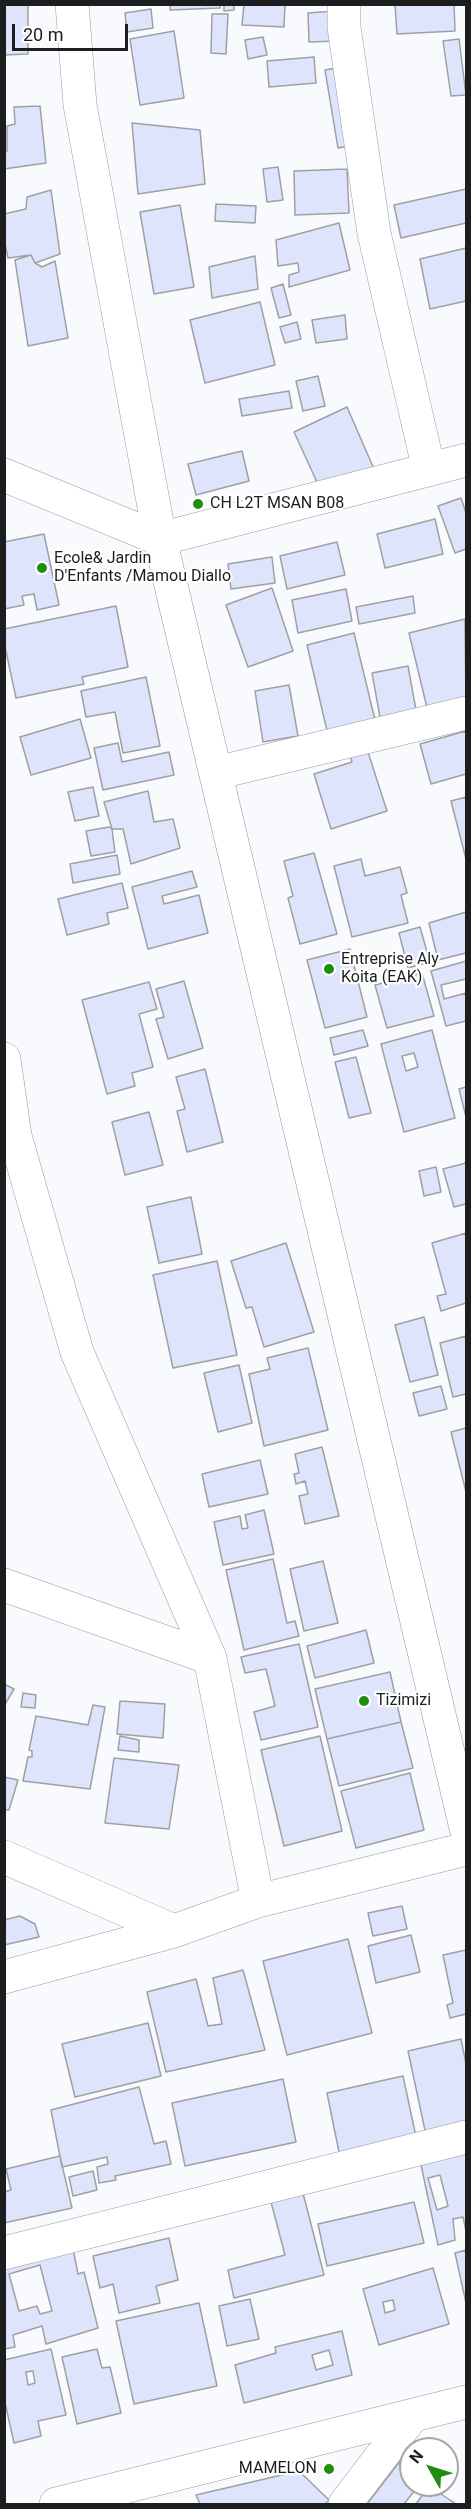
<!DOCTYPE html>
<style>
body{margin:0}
#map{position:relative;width:471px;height:2509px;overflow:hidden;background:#f9fafe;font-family:Roboto,sans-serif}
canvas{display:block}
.frame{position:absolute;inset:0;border:6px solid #1c1d1e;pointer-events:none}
.north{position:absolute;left:399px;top:2437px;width:60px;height:60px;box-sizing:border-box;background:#fff;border:2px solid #a4a5a5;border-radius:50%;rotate:309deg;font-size:16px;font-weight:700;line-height:24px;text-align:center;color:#1c1d1e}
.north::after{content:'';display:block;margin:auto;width:21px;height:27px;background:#1f8d10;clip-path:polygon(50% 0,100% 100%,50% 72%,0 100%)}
.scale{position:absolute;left:12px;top:24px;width:116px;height:27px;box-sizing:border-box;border:3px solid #1c1d1e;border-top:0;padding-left:8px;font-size:18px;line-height:21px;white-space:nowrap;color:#1c1d1e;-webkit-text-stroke:4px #fff;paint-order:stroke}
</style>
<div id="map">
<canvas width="471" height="2509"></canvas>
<div class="frame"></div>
<div class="north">N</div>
<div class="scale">20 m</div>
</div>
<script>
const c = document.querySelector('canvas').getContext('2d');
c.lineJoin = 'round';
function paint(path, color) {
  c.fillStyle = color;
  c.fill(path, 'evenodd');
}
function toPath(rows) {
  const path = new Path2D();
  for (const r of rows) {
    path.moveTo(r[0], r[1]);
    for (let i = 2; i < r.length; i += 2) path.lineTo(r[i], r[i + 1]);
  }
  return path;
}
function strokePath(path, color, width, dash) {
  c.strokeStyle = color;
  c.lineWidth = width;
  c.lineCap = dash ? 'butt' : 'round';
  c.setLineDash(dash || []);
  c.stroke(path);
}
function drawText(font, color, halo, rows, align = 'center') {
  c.font = font + ' Roboto,sans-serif';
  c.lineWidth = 4.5;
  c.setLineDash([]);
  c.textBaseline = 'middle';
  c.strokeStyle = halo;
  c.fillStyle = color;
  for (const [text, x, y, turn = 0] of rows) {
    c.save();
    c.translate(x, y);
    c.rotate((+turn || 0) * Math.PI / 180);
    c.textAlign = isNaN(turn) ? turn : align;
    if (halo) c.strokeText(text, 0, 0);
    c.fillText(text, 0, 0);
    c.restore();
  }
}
const building = toPath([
 [4,4,28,4,28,54,4,55,4,4],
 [170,4,220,4,220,8,170,10,170,4],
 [224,4,234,4,234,10,224,11,224,4],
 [244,4,285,4,284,27,242,25,244,4],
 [454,4,455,31,397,34,395,5,454,4],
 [151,9,153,28,127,32,125,13,151,9],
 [336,11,338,41,309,42,308,13,336,11],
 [212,14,228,14,226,54,211,53,212,14],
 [174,31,184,98,140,105,130,39,174,31],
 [263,37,267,55,248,59,245,40,263,37],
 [459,39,466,95,451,96,443,41,459,39],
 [314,57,316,83,269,87,267,61,314,57],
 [348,66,360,144,338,148,325,70,348,66],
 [40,106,46,163,4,169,4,151,7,151,7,126,15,124,14,107,40,106],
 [132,123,200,130,205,184,138,194,132,123],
 [278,167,283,200,267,202,263,169,278,167],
 [347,169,349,213,295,215,294,171,347,169],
 [466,189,466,223,401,238,394,205,466,189],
 [51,190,60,254,35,263,31,255,8,258,4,239,4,214,26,209,27,197,51,190],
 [216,204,256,206,255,223,215,221,216,204],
 [180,205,194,287,154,294,140,212,180,205],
 [339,223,350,270,289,287,289,275,299,272,298,263,278,266,276,240,339,223],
 [466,248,466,301,430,309,420,259,466,248],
 [31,255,35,263,42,267,55,261,68,338,28,346,15,260,31,255],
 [255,256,258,289,212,298,209,267,255,256],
 [283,284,291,315,279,318,271,288,283,284],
 [260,302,275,365,205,383,190,320,260,302],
 [345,315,347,339,316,343,312,320,345,315],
 [297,322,301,339,285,343,280,327,297,322],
 [318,376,325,406,303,411,296,381,318,376],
 [289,391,292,408,242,416,239,399,289,391],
 [347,407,374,469,322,493,294,432,347,407],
 [242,451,249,481,196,495,188,464,242,451],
 [461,498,466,513,466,549,455,553,438,506,461,498],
 [435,519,443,554,385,568,377,534,435,519],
 [44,534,59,605,37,610,34,594,22,596,24,605,4,609,4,542,44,534],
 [337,542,345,575,287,589,280,556,337,542],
 [272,557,275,583,231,589,228,564,272,557],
 [272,588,293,651,248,667,226,605,272,588],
 [346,589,352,621,298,633,292,600,346,589],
 [413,596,415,613,359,624,356,607,413,596],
 [116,606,128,667,82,677,84,684,16,698,4,642,4,629,116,606],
 [465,619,466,706,429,716,409,633,465,619],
 [354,633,376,724,328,735,307,645,354,633],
 [408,666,416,710,380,717,372,673,408,666],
 [146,677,160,746,123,753,115,712,86,717,81,691,146,677],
 [289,685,298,736,263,742,255,691,289,685],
 [80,719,91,758,31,775,20,737,80,719],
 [466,731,466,774,431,784,420,744,466,731],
 [118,743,122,762,169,752,174,775,103,790,94,748,118,743],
 [367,749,387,811,331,829,314,774,352,762,350,754,367,749],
 [93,787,99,816,75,821,68,792,93,787],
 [148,791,154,822,173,819,180,848,131,864,123,829,112,829,104,802,148,791],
 [466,797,466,859,451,801,466,797],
 [109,827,112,829,115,852,91,856,86,831,109,827],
 [314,853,337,934,300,944,288,898,293,896,284,861,314,853],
 [117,855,120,874,73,883,70,864,117,855],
 [361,859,365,876,400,867,407,893,401,895,408,923,352,937,334,866,361,859],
 [192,871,197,887,162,896,164,904,199,895,208,933,148,949,132,887,192,871],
 [122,883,128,908,107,913,109,924,67,935,58,899,122,883],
 [466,912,466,953,438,960,429,923,466,912],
 [420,927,430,962,408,968,399,933,420,927],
 [350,949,367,1017,325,1028,307,960,350,949],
 [466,961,466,979,441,985,444,999,466,993,466,1021,446,1026,431,971,466,961],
 [422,973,434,1016,387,1028,375,985,422,973],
 [184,981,203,1048,168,1059,156,1019,164,1017,156,989,184,981],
 [149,982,157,1009,139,1014,153,1067,132,1073,135,1086,107,1094,82,1000,149,982],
 [363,1030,368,1046,334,1055,330,1038,363,1030],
 [432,1030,455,1118,404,1132,381,1044,432,1030],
 [414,1053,418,1067,406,1071,402,1056,414,1053],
 [356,1057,371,1113,349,1118,335,1062,356,1057],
 [205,1069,223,1142,187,1152,177,1111,185,1109,176,1077,205,1069],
 [466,1087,466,1117,459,1089,466,1087],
 [149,1112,163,1165,125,1175,112,1122,149,1112],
 [466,1163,466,1204,454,1207,443,1169,466,1163],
 [436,1167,441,1192,424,1196,419,1171,436,1167],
 [191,1197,202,1254,159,1263,147,1207,191,1197],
 [466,1233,466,1303,441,1311,437,1296,446,1294,432,1243,466,1233],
 [286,1243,314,1332,264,1347,252,1307,246,1308,231,1261,286,1243],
 [217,1261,237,1355,173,1368,153,1275,217,1261],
 [424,1317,438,1375,410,1382,395,1325,424,1317],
 [466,1336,466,1394,453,1397,440,1343,466,1336],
 [308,1348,328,1430,264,1446,249,1374,270,1369,267,1358,308,1348],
 [239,1365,252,1423,218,1432,204,1373,239,1365],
 [441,1386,447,1409,419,1416,413,1393,441,1386],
 [466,1428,466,1492,451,1432,466,1428],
 [322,1447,339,1516,305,1524,299,1496,308,1494,305,1481,296,1484,294,1474,299,1473,295,1454,322,1447],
 [260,1460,268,1494,209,1507,202,1474,260,1460],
 [264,1510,274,1554,223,1565,214,1522,240,1516,242,1529,248,1528,245,1515,264,1510],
 [273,1559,287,1623,295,1621,299,1636,244,1650,226,1570,273,1559],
 [323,1561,338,1623,304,1631,290,1569,323,1561],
 [366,1630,374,1663,315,1678,307,1646,366,1630],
 [299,1644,318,1727,261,1740,254,1712,275,1706,266,1669,245,1673,241,1657,299,1644],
 [390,1672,401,1722,327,1739,315,1689,390,1672],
 [4,1684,14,1689,4,1706,4,1684],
 [23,1693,36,1695,35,1708,21,1707,23,1693],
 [120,1701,165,1704,163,1738,117,1734,120,1701],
 [93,1705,105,1707,90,1789,23,1781,28,1757,32,1757,32,1751,29,1750,36,1716,88,1725,93,1705],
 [401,1722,413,1768,339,1786,327,1739,401,1722],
 [120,1736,139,1740,139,1752,118,1750,120,1736],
 [320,1736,342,1831,284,1846,261,1750,320,1736],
 [114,1758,179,1765,169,1829,105,1823,114,1758],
 [410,1773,424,1830,356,1848,341,1791,410,1773],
 [4,1777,18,1780,9,1810,4,1810,4,1777],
 [402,1906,407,1929,373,1936,368,1913,402,1906],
 [20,1916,35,1924,39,1937,4,1945,4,1920,20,1916],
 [411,1935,420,1972,376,1983,368,1946,411,1935],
 [348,1939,372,2033,287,2055,263,1961,348,1939],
 [466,1950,466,2014,450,2018,447,2005,453,2003,443,1955,466,1950],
 [243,1970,265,2050,166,2072,147,1992,196,1979,208,2026,222,2024,213,1978,243,1970],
 [148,2023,161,2076,75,2097,62,2044,148,2023],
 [461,2039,466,2064,466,2126,426,2135,408,2051,461,2039],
 [403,2076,418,2146,341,2162,327,2093,403,2076],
 [283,2079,296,2142,185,2166,172,2103,283,2079],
 [139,2087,154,2144,166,2141,171,2164,115,2176,116,2180,99,2183,97,2167,108,2164,107,2157,62,2167,51,2110,139,2087],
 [466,2147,466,2231,463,2217,453,2219,455,2240,438,2245,420,2160,466,2147],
 [440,2175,448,2206,437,2210,428,2178,440,2175],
 [60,2156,72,2208,4,2223,4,2192,11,2190,6,2169,60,2156],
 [93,2171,97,2190,73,2196,69,2177,93,2171],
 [303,2193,324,2275,234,2298,228,2270,285,2255,271,2202,303,2193],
 [414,2202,424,2243,327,2266,318,2224,414,2202],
 [169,2238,178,2280,156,2286,160,2303,119,2313,113,2284,100,2288,93,2256,169,2238],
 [72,2244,78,2274,84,2272,98,2328,46,2344,42,2326,13,2335,15,2347,4,2349,4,2263,72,2244],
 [40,2265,52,2311,40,2314,37,2306,19,2311,9,2274,40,2265],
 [466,2250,466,2303,455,2253,466,2250],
 [433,2268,449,2324,379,2345,363,2289,433,2268],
 [393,2300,395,2310,385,2313,383,2302,393,2300],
 [250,2299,259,2339,227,2346,219,2306,250,2299],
 [199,2303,217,2386,134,2404,116,2321,199,2303],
 [342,2331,352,2375,244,2403,235,2365,276,2353,275,2347,342,2331],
 [329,2350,333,2365,316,2370,312,2355,329,2350],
 [51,2349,66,2415,38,2421,41,2436,14,2443,4,2398,4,2360,51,2349],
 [33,2371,35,2383,28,2385,26,2372,33,2371],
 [97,2349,102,2368,110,2367,121,2413,77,2424,62,2357,97,2349],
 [404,2456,411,2461,411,2485,419,2485,404,2504,367,2504,404,2456],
 [299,2471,329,2500,325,2504,200,2504,196,2495,299,2471],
 [429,2486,456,2504,416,2504,429,2486]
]);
paint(building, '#dfe4fd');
strokePath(building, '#9fa0a4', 1.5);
const street = toPath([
 [72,4,80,105,160,539,466,1828],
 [344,4,344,27,374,233,429,470],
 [4,475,160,539,466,460],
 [216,773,466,713],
 [4,1059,15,1136,77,1352,210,1658,258,1901],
 [4,1585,210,1658],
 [4,1857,174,1931],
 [4,1977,174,1931,258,1901,466,1849],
 [4,2253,466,2137],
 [345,2504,412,2416]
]);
const secondary = toPath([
 [56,2504,466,2402]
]);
strokePath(street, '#999a9e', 34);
strokePath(secondary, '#999a9e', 34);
strokePath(street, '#fff', 33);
strokePath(secondary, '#fff', 33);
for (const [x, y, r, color] of [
 [198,504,6,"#1f8d10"],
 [42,568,6,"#1f8d10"],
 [329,969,6,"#1f8d10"],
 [364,1701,6,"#1f8d10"],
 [329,2469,6,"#1f8d10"]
]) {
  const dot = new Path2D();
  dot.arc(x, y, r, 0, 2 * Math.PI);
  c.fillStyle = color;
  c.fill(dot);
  strokePath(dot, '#fff', 2);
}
drawText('16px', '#1c1d1e', '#fff', [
 ["CH L2T MSAN B08",210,504],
 ["Ecole& Jardin",54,559],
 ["D'Enfants /Mamou Diallo",54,577],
 ["Entreprise Aly",341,960],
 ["Koita (EAK)",341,978],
 ["Tizimizi",376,1701],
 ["MAMELON",317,2469,"right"]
], 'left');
</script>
